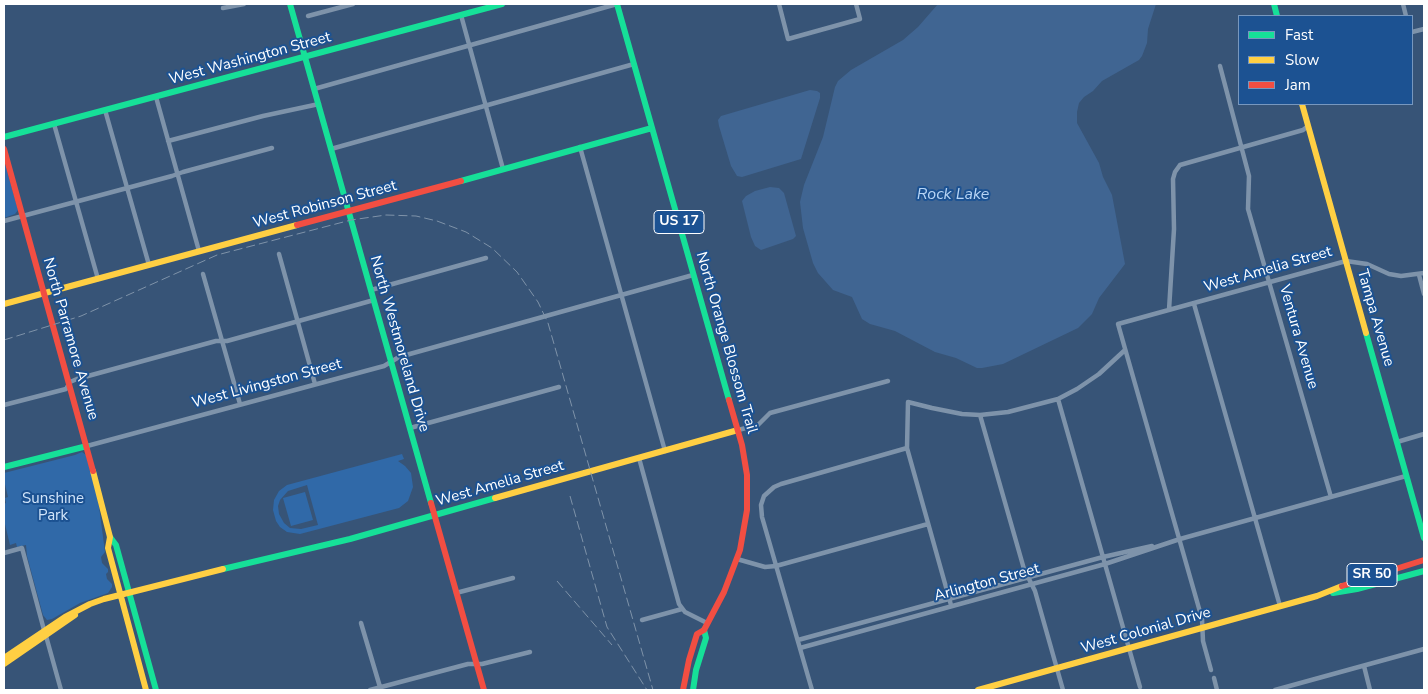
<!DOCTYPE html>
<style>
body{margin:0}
#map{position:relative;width:1428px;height:694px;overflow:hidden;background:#375477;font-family:"Nunito Sans",sans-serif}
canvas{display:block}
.frame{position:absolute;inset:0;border:5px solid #fff;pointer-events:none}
.legend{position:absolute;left:1238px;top:15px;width:175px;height:90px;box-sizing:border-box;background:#1c5292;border:1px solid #7797be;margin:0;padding:6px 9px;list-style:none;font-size:15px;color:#fff}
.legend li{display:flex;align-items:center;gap:10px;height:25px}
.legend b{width:25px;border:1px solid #7797be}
</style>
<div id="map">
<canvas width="1428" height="694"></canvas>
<div class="frame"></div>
<ul class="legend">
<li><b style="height:6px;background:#16e098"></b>Fast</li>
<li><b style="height:6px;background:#ffcf43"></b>Slow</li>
<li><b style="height:6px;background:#f24e42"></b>Jam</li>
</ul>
</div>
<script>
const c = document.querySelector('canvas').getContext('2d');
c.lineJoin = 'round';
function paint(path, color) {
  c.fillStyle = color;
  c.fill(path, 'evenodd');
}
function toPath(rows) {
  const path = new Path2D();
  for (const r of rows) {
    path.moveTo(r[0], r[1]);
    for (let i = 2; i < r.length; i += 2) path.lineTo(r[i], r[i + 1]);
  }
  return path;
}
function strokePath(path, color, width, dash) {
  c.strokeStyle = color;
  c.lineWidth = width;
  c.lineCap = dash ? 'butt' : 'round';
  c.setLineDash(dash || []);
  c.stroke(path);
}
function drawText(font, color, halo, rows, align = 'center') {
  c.font = font + ' "Nunito Sans",sans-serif';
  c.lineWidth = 4;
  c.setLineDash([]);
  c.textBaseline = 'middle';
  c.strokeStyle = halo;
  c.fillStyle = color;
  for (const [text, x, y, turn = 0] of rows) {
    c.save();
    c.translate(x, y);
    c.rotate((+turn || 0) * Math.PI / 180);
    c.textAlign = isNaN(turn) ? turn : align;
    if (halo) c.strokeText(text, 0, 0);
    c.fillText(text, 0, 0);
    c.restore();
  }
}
paint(toPath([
 [4,160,18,210,15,214,4,218],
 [82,452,86,455,98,499,105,552,101,557,102,563,108,569,108,572,106,574,107,579,112,584,112,587,108,593,80,603,52,619,47,620,43,615,27,556,26,545,17,547,16,543,10,545,4,520,4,504,6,503,5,498,8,497,4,480,4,473,75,455],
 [402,454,404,459,398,461,405,466,411,473,413,487,408,501,399,508,300,534,287,532,280,527,276,521,273,510,274,500,279,491,287,485],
 [307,485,318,525,301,529,290,528,284,523,279,514,278,506,280,500,288,491],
 [305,492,313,520,291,526,283,498]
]), '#3069a8');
paint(toPath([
 [938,4,1156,4,1148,29,1147,43,1142,56,1139,60,1102,81,1093,91,1084,97,1079,103,1077,112,1077,123,1099,163,1103,177,1112,195,1125,264,1099,298,1092,314,1078,328,1003,364,982,368,977,368,956,358,935,352,895,331,870,324,862,319,852,297,833,290,818,273,813,263,803,228,800,202,804,185,823,137,835,87,838,81,851,70,903,40,918,27],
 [810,90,817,91,820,93,820,98,801,159,742,177,737,176,731,166,719,126,718,120,721,116],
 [770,187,779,188,784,193,796,236,793,239,761,250,755,246,751,237,742,201,746,196,755,191]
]), '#406592');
strokePath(toPath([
 [779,4,788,39,860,19,856,4],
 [1403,4,1406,16],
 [223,8,244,4],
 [461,15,503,169],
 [308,16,353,4],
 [1412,32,1424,29],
 [1220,66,1249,176,1248,209,1331,497],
 [314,89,617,4],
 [156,97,199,251],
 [105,110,149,265],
 [54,124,98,279],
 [168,141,263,116,319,104],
 [580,147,665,451],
 [331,149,634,64],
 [4,221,172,176,183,172,272,148],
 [279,254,315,384],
 [203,274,240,404],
 [1419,275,1424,294],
 [371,290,486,258],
 [1194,304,1280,606],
 [1169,310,1174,229,1173,179,1175,172,1180,165,1303,130,1308,126],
 [1058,399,1140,687],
 [4,405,66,389,70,382,77,379,216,341,227,341,374,300],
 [980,415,1024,569,1035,591,1063,690],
 [410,428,559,387],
 [738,430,758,425,770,413,888,381],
 [1397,442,1424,434],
 [87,446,384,366,399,357,693,275],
 [639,458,679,604,685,612,707,623],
 [4,553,22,548,44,630],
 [737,559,765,567,776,566,928,524],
 [456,593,513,578],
 [951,605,907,448,908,402,932,408,962,414,980,415,1008,412,1058,399,1077,389,1099,374,1125,350],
 [642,620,682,609],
 [361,623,380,687],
 [46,636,61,690],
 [798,640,1103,557,1152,546],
 [800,648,1105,564,1180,539,1406,476],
 [1364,666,1370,690],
 [1211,670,1203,641,1202,619,1118,324,1346,261,1367,264,1389,274,1401,276,1424,273],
 [1214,678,1217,690],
 [370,690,468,664,482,664,530,652],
 [812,690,762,517,761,505,764,496,774,487,781,484,907,448],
 [1275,690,1424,649]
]), '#7e93aa', 4.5);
strokePath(toPath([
 [290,4,431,503],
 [617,4,729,400],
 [1274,4,1277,16],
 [4,137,502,4],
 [461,181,652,128],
 [1366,333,1424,538],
 [4,467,87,446],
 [110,537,116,545,156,690],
 [223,569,350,539,495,498],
 [1333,593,1357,589,1424,571],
 [693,690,696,670,706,638,704,630]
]), '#16e098', 6);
strokePath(toPath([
 [1302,104,1366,333],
 [4,304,297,225],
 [93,471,110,537,108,548,146,690],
 [495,498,738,430],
 [4,658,65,617,90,604,104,599,223,569],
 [4,664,75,615],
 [978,690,1317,596,1342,586]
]), '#ffcf43', 6);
strokePath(toPath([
 [4,149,93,471],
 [297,225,461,181],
 [431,503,484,690],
 [1342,586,1424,560],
 [683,690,689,660,697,634,704,630,724,592,740,550,747,510,747,475,742,445,729,400]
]), '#f24e42', 6);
strokePath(toPath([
 [4,340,81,316,217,255,351,220,386,215,416,216,437,221,466,232,492,248,517,272,538,302,548,323,653,690],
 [570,496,607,627,647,690],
 [557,581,612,645]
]), '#7f93a9', 1, [9, 4]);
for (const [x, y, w] of [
 [679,222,50],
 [1372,575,50]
]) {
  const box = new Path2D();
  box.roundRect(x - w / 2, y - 11.5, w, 23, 4);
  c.fillStyle = '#1c5292';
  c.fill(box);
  strokePath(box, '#fff', 1);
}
drawText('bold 14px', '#fff', null, [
 ["US 17",679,222],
 ["SR 50",1372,575]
]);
drawText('15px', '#fff', '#1c5292', [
 ["West Washington Street",250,59,-15],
 ["West Robinson Street",325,205,-15],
 ["West Amelia Street",1268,270,-16],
 ["Tampa Avenue",1375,318,74],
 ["Ventura Avenue",1298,337,74],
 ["North Parramore Avenue",70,339,74],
 ["North Orange Blossom Trail",726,343,74],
 ["North Westmoreland Drive",399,344,74],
 ["West Livingston Street",267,384,-15],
 ["West Amelia Street",500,484,-16],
 ["Arlington Street",987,583,-15],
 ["West Colonial Drive",1146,631,-16]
]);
drawText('15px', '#d2e5fa', '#1c5292', [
 ["Sunshine",53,499],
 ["Park",53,516]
]);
drawText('italic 16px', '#b8d5f5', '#1c5292', [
 ["Rock Lake",953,195]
]);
</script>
